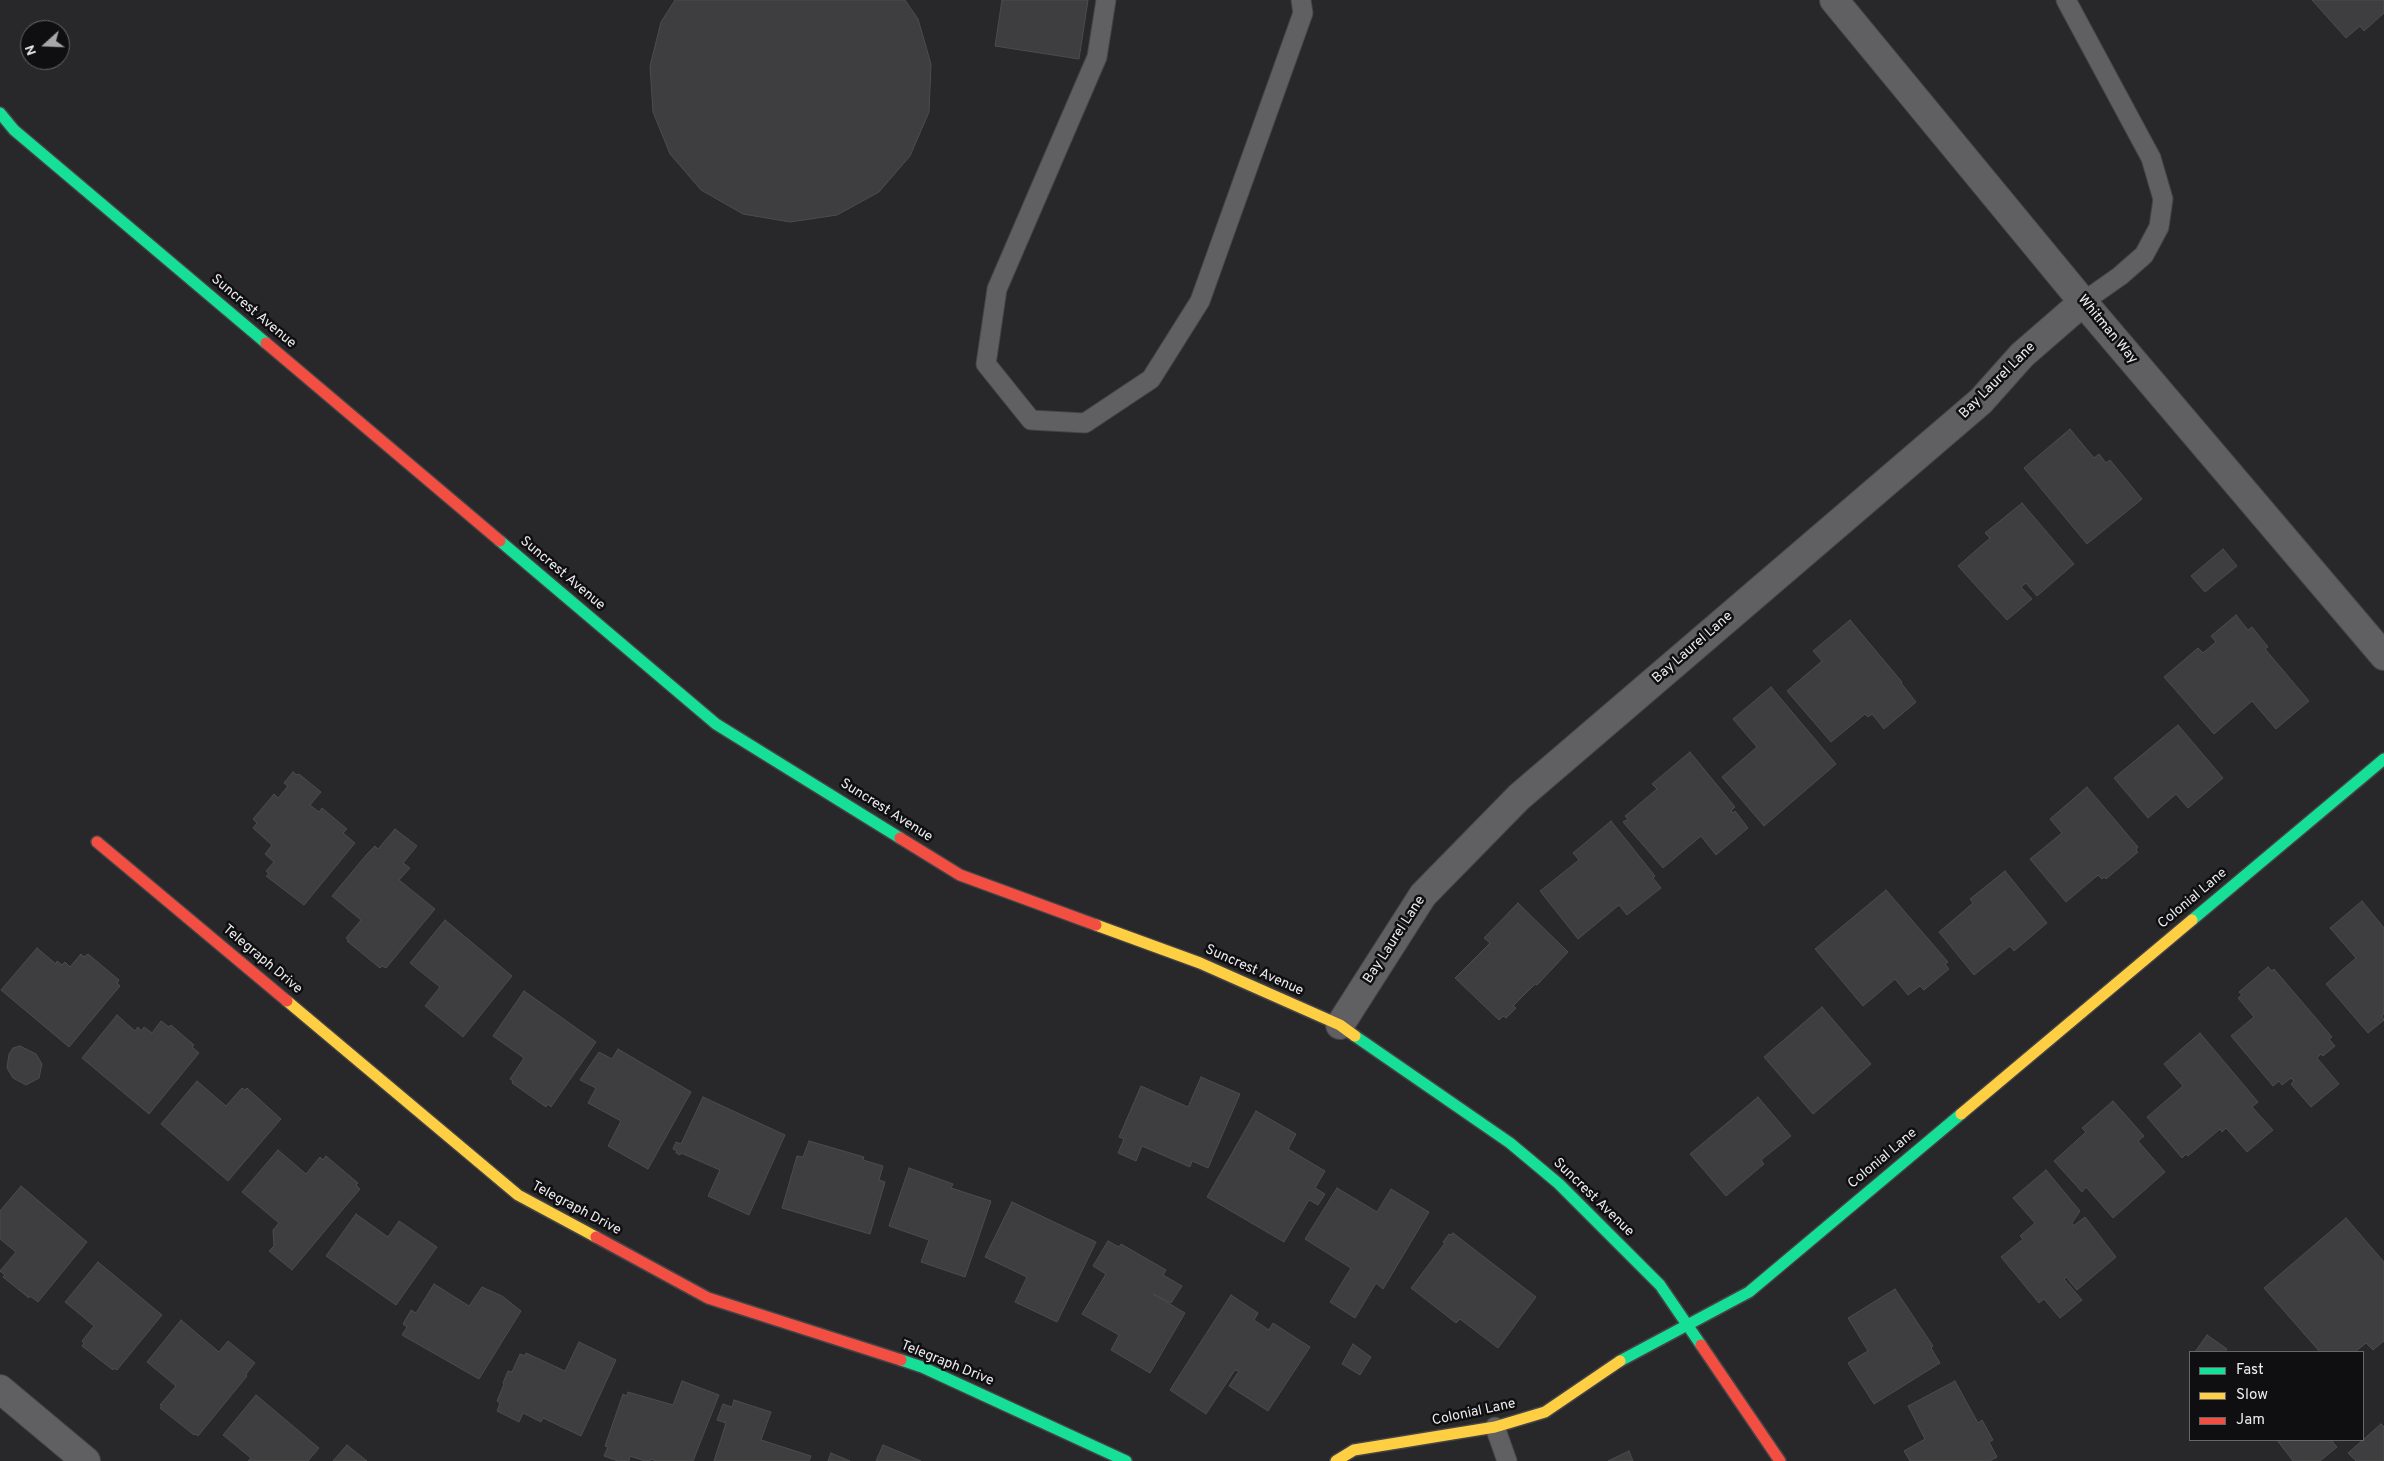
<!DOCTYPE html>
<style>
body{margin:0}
#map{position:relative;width:2384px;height:1461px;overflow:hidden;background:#282729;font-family:Overpass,sans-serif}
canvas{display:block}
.legend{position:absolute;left:2189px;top:1351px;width:175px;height:90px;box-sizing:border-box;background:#0f0f11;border:1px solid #676769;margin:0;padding:6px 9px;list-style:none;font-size:15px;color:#ecebee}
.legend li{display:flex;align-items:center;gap:10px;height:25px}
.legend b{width:25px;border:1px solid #676769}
.north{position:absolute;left:20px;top:20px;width:50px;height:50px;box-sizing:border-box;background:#0f0f11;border:1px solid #676769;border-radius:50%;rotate:250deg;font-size:14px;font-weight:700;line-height:20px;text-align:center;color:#ecebee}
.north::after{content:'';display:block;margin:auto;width:18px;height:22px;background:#a7a6a9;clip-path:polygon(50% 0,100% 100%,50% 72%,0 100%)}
</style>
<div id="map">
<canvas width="2384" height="1461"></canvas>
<ul class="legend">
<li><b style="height:6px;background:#16e098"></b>Fast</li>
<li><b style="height:6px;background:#ffcf43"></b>Slow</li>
<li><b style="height:6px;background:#f24e42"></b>Jam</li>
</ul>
<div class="north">N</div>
</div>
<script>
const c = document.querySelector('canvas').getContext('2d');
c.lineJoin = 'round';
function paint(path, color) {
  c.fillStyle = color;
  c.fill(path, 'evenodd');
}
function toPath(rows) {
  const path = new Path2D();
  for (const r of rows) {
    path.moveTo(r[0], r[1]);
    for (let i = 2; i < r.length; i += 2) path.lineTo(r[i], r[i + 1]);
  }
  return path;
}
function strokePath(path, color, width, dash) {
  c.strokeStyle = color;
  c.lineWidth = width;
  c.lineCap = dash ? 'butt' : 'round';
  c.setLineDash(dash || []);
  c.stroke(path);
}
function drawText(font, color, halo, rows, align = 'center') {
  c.font = font + ' Overpass,sans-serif';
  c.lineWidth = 5;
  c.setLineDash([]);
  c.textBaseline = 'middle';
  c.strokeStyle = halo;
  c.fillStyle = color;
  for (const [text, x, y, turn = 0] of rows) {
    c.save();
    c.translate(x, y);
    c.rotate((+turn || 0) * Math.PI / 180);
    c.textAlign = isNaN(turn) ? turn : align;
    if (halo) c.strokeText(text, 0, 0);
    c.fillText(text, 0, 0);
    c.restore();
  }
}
const building = toPath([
 [675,0,905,0,918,19,931,64,929,112,910,156,879,192,837,215,790,222,743,214,701,190,670,154,653,112,650,66,661,22,675,0],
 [1002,0,1088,0,1079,59,995,46,1002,0],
 [2312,0,2384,0,2384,13,2364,31,2360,26,2346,38,2312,0],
 [2070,429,2094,458,2099,454,2106,463,2110,460,2142,499,2087,544,2024,468,2070,429],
 [2022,503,2074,564,2037,596,2026,583,2021,587,2032,599,2007,620,1958,566,1990,538,1985,533,2022,503],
 [2223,549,2237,566,2205,592,2191,576,2223,549],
 [2236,615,2248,630,2252,627,2268,647,2265,649,2309,701,2276,729,2252,701,2214,734,2164,677,2198,648,2203,653,2216,642,2211,636,2236,615],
 [1850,620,1902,682,1901,683,1916,702,1884,729,1872,714,1868,717,1865,714,1831,742,1787,691,1822,661,1813,651,1850,620],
 [1771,687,1836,764,1764,826,1722,777,1757,747,1733,719,1771,687],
 [2178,725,2223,778,2188,808,2176,794,2148,818,2114,778,2178,725],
 [1690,752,1735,807,1731,811,1733,813,1735,811,1748,828,1716,855,1701,836,1663,868,1623,822,1628,819,1625,816,1657,789,1652,784,1690,752],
 [293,772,297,775,299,774,321,792,310,805,319,812,322,808,347,829,343,833,355,843,304,905,266,876,269,874,266,871,274,862,265,854,272,845,253,828,257,823,253,819,274,794,278,798,288,786,284,783,293,772],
 [2087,787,2138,847,2136,850,2138,852,2106,879,2104,877,2102,879,2098,875,2066,902,2030,859,2062,833,2050,819,2087,787],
 [1611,821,1655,876,1653,878,1661,888,1627,915,1619,905,1578,939,1540,891,1579,860,1573,853,1611,821],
 [395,829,417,846,403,863,410,868,399,880,435,909,386,968,382,966,380,968,347,941,349,940,346,938,361,920,332,896,367,854,375,846,378,849,395,829],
 [2005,871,2047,923,2014,951,2010,946,1974,975,1939,932,1973,903,1970,899,2005,871],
 [1886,890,1948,962,1945,964,1949,969,1924,990,1920,986,1908,995,1895,979,1863,1006,1815,949,1886,890],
 [2362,901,2384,928,2384,1014,2382,1016,2384,1020,2368,1033,2326,984,2356,958,2330,928,2362,901],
 [1518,903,1568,952,1537,985,1535,984,1513,1006,1516,1008,1506,1018,1503,1016,1499,1020,1455,978,1490,943,1484,938,1518,903],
 [445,920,512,976,463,1037,425,1006,440,987,410,963,445,920],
 [37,948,56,964,57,961,62,965,65,962,70,967,81,954,84,957,88,954,119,980,117,983,120,986,69,1047,1,990,37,948],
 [2268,967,2272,971,2274,969,2332,1037,2329,1039,2335,1046,2323,1056,2321,1054,2317,1058,2339,1084,2311,1107,2291,1084,2294,1081,2291,1078,2282,1085,2279,1081,2273,1086,2231,1036,2254,1017,2238,998,2242,995,2239,992,2268,967],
 [524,991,596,1042,551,1107,548,1104,546,1107,512,1083,513,1081,510,1079,524,1058,493,1036,524,991],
 [1822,1007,1871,1064,1813,1114,1764,1057,1822,1007],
 [117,1015,135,1031,138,1027,141,1031,144,1027,152,1033,161,1021,169,1027,171,1025,194,1045,192,1047,199,1053,149,1114,82,1058,117,1015],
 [2200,1033,2258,1102,2252,1107,2273,1130,2247,1152,2226,1128,2222,1132,2220,1129,2188,1156,2186,1154,2182,1158,2147,1117,2183,1086,2164,1064,2200,1033],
 [20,1046,36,1054,42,1064,39,1078,26,1085,13,1078,7,1068,9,1054,13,1048,20,1046],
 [618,1049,691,1092,648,1169,608,1146,621,1121,588,1103,596,1088,580,1080,599,1052,612,1059,618,1049],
 [1201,1077,1240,1094,1208,1168,1192,1161,1190,1167,1142,1146,1136,1161,1118,1153,1124,1139,1119,1137,1141,1086,1188,1107,1201,1077],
 [197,1081,226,1106,242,1088,245,1090,247,1088,281,1119,228,1181,161,1124,197,1081],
 [703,1097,785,1135,749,1215,708,1196,720,1170,681,1153,680,1155,676,1153,677,1151,673,1149,676,1142,681,1144,703,1097],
 [1758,1097,1791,1136,1761,1160,1764,1164,1726,1196,1690,1154,1758,1097],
 [2113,1101,2144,1136,2138,1141,2165,1172,2113,1218,2086,1187,2082,1192,2054,1161,2086,1132,2082,1128,2113,1101],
 [1256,1111,1296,1134,1288,1149,1325,1171,1315,1188,1325,1194,1318,1205,1309,1200,1284,1242,1207,1197,1256,1111],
 [809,1141,864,1157,863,1160,883,1166,879,1180,885,1182,870,1234,782,1208,797,1156,803,1157,809,1141],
 [278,1150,306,1174,320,1157,323,1160,326,1156,358,1183,356,1185,360,1189,292,1270,269,1251,274,1246,273,1230,279,1223,242,1192,278,1150],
 [909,1168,953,1184,951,1188,991,1201,965,1277,921,1262,929,1240,889,1226,909,1168],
 [2046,1170,2080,1211,2072,1223,2073,1226,2085,1217,2116,1257,2077,1290,2066,1277,2064,1279,2082,1300,2060,1318,2044,1299,2039,1303,2001,1257,2023,1239,2020,1236,2035,1223,2013,1198,2046,1170],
 [21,1186,87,1242,38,1302,30,1296,29,1298,3,1277,5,1275,0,1271,16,1252,0,1239,0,1211,21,1186],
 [1337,1188,1377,1212,1391,1189,1429,1212,1383,1289,1376,1283,1355,1318,1330,1302,1351,1268,1305,1239,1337,1188],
 [1012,1202,1096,1242,1057,1322,1015,1302,1027,1277,985,1257,1012,1202],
 [356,1214,388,1237,399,1221,437,1247,396,1305,326,1256,356,1214],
 [2346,1218,2384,1262,2384,1341,2373,1350,2366,1343,2355,1352,2320,1352,2264,1288,2346,1218],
 [1453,1233,1536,1297,1498,1348,1460,1319,1456,1323,1411,1288,1445,1243,1443,1242,1449,1234,1451,1235,1453,1233],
 [1108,1241,1119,1247,1121,1244,1166,1270,1163,1275,1182,1286,1171,1303,1153,1294,1185,1313,1150,1373,1111,1350,1119,1335,1082,1314,1106,1274,1093,1266,1108,1241],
 [98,1262,162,1315,117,1370,114,1368,113,1370,82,1346,84,1343,82,1341,94,1326,65,1302,98,1262],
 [434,1284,469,1306,482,1287,502,1296,521,1311,479,1379,402,1335,407,1327,403,1324,411,1310,416,1313,434,1284],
 [1895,1289,1933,1346,1931,1348,1940,1363,1874,1404,1848,1363,1868,1351,1848,1318,1895,1289],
 [1231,1295,1258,1313,1254,1320,1269,1330,1273,1323,1310,1347,1268,1411,1229,1386,1239,1371,1235,1370,1206,1414,1170,1390,1231,1295],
 [181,1320,219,1352,228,1341,255,1363,246,1374,247,1376,198,1436,195,1434,194,1435,160,1408,162,1406,160,1405,176,1386,147,1362,181,1320],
 [2207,1335,2227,1349,2225,1352,2195,1352,2207,1335],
 [579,1342,616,1360,581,1436,543,1418,541,1422,523,1413,519,1422,497,1411,500,1403,497,1401,504,1384,503,1383,508,1371,512,1372,520,1354,525,1356,526,1353,565,1371,579,1342],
 [1353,1344,1371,1357,1360,1375,1342,1364,1353,1344],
 [682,1381,719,1395,693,1461,656,1461,651,1459,650,1461,645,1461,630,1456,629,1461,618,1461,604,1456,608,1447,605,1446,623,1394,627,1396,628,1392,673,1405,682,1381],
 [1955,1381,1978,1423,1982,1420,1993,1440,1989,1442,1997,1457,1990,1461,1910,1461,1904,1451,1925,1439,1908,1406,1955,1381],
 [256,1395,319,1448,308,1461,248,1461,251,1458,223,1435,256,1395],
 [734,1400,771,1412,761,1440,811,1456,809,1461,714,1461,726,1423,717,1420,723,1404,732,1407,734,1400],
 [2381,1424,2384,1427,2384,1461,2356,1461,2348,1453,2381,1424],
 [2277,1440,2331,1440,2337,1447,2320,1461,2293,1461,2277,1440],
 [347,1445,367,1461,333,1461,347,1445],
 [883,1445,921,1461,876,1461,883,1445],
 [1629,1451,1633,1461,1608,1461,1629,1451],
 [831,1453,850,1461,828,1461,831,1453]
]);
paint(building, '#3e3d3f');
strokePath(building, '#4d4c4d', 1);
const lane = toPath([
 [1106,0,1097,57,997,289,986,364,1031,420,1085,423,1151,379,1200,301,1303,13,1301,0],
 [2066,0,2151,158,2163,199,2159,227,2144,255,2120,276,2083,302],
 [1495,1427,1507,1461]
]);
const street = toPath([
 [1834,0,2083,302,2384,656],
 [1340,1025,1423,895,1519,797,1981,401,2022,355,2083,302],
 [0,1389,86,1461]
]);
const fast = toPath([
 [0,113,14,130,266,343],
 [500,541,716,724,900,838],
 [2192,920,2384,759],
 [1355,1036,1510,1143,1559,1184,1660,1285,1701,1345],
 [901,1360,922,1367,1126,1461],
 [1620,1361,1749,1292,1961,1114]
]);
const slow = toPath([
 [1096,925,1200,963,1340,1025,1355,1036],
 [287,1001,518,1195,596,1237],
 [1961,1114,2192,920],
 [1336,1461,1354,1450,1495,1427,1545,1412,1620,1361]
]);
const jam = toPath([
 [266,343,500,541],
 [900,838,960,875,1096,925],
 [97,842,287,1001],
 [596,1237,708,1298,901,1360],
 [1701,1345,1780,1461]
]);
strokePath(lane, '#454446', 21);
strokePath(street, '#454446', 30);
strokePath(fast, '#454446', 14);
strokePath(slow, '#454446', 14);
strokePath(jam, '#454446', 14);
strokePath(lane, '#605f61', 19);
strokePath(street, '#605f61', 28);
strokePath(fast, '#16e098', 11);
strokePath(slow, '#ffcf43', 11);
strokePath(jam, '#f24e42', 11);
drawText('14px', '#ecebee', '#0f0f11', [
 ["Suncrest Avenue",253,312,40],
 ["Whitman Way",2107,330,50],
 ["Bay Laurel Lane",1998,381,-45],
 ["Suncrest Avenue",562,574,40],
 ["Bay Laurel Lane",1693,648,-41],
 ["Suncrest Avenue",886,811,32],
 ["Colonial Lane",2193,899,-40],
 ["Bay Laurel Lane",1395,940,-57],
 ["Telegraph Drive",262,960,40],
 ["Suncrest Avenue",1254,971,24],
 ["Colonial Lane",1883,1159,-40],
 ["Suncrest Avenue",1593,1198,44],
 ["Telegraph Drive",576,1209,28],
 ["Telegraph Drive",947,1364,22],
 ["Colonial Lane",1474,1413,-12]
]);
</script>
